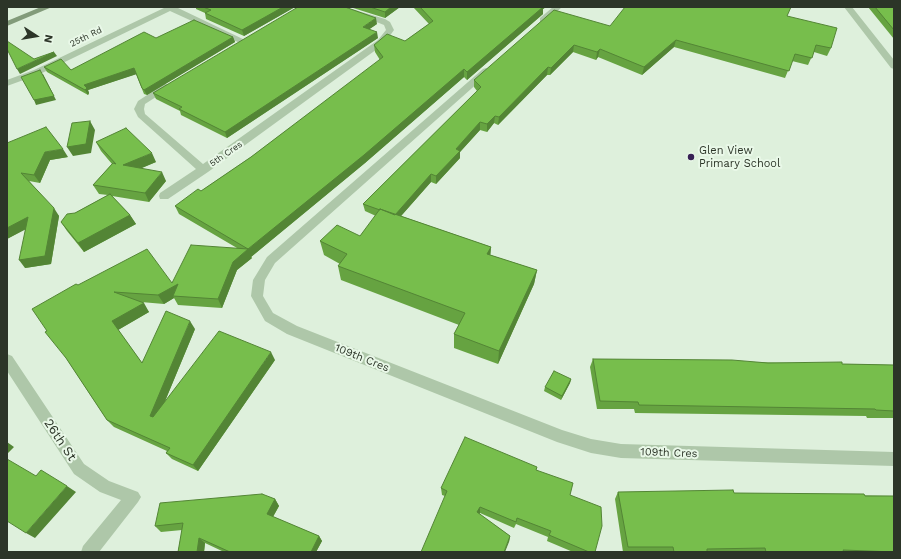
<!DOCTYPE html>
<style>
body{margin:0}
#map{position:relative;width:901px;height:559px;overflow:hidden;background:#def0dc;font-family:"Work Sans",sans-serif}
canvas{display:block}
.frame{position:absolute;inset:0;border:8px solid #2c3528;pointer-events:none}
.north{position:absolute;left:16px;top:16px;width:40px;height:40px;-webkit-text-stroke:3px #e9f8e8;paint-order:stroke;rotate:102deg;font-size:11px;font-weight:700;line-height:16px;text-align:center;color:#2c3528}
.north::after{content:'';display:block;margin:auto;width:14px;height:18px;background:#2c3528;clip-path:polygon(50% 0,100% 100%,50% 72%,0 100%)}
</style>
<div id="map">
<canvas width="901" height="559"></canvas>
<div class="frame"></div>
<div class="north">N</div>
</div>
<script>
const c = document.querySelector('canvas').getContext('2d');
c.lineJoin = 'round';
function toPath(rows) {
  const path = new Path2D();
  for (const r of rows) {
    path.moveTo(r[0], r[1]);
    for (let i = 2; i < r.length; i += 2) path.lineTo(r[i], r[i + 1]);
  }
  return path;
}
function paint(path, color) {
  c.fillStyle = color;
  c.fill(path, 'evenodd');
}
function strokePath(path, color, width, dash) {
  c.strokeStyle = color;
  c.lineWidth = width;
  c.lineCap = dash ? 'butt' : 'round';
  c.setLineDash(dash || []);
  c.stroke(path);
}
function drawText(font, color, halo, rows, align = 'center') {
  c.font = font + ' "Work Sans",sans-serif';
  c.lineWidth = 4;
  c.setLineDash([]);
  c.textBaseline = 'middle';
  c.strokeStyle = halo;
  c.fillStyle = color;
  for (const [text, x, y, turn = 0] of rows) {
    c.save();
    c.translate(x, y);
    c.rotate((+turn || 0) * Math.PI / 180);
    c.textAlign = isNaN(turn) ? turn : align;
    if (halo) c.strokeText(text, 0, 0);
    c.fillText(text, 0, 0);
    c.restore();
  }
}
paint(toPath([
 [166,7,176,7,247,41,246,43,240,43,170,11,40,74,7,86,7,80,34,70,166,7],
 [333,7,345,7,385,19,390,22,394,30,384,44,208,172,168,199,160,199,159,196,160,193,196,169,138,117,134,109,138,101,164,84,170,84,170,88,145,104,144,109,145,114,203,164,378,40,386,30,384,25,379,23,333,7],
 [553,7,562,7,546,22,540,22,540,18,553,7],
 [844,7,852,7,894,60,894,69,891,68,844,7],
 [486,68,489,69,489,73,275,263,265,280,263,296,273,313,297,326,562,430,591,439,621,444,894,452,894,466,621,458,591,453,557,442,287,334,265,321,251,296,253,280,267,257,483,69,486,68],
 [7,354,12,356,84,464,109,481,138,492,141,497,138,502,99,552,81,552,83,546,121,500,100,492,74,474,7,371,7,354]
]), '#aec7a9');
paint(toPath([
 [41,7,52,7,7,26,7,21,41,7]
]), '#829b7a');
paint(toPath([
 [196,7,295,7,244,36,206,19,205,13,196,9],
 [350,7,400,7,385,18],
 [413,7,546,7,543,9,543,14,467,80,464,77,365,163,251,257,252,258,237,270,222,308,178,305,174,298,164,304,141,302,149,312,118,330,142,363,195,329,165,401,275,360,198,471,172,459,166,453,167,451,114,427,107,420,66,358,47,331,78,285,172,283,237,248,179,214,175,206,201,191,251,157,380,60,375,52,374,45,405,41,429,24],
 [868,7,894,7,894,39],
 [787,16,831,48,827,56,814,52,808,65,792,61,785,78,674,47,642,75,598,57,596,60,573,52,550,75,547,75,498,125,494,123,487,132,480,130,460,152,460,158,436,184,431,182,401,216,491,247,490,255,537,270,534,284,498,364,454,348,454,334,459,325,341,280,338,266,340,264,324,255,320,241,360,236,376,216,365,211,363,204,477,91,474,87,474,80,610,26],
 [377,24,369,29,378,38,227,138,181,115,180,111,156,99,153,93],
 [233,37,235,42,147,95,144,94,136,74,88,90,89,93,88,95,47,72,44,67,71,70,156,38],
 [96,142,156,162,141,168,166,181,149,202,112,196,130,215,136,224,84,252,67,231,61,222,75,213,108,195,99,194,93,185,112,164,101,151],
 [7,143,68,157,50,160,40,183,29,181,59,216,51,264,25,268,25,229,7,239],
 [593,359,894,365,894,418,867,418,866,416,635,413,634,409,597,409,590,367],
 [571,379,570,383,561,400,544,391,545,387],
 [536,470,570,495,595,552,573,552,547,541,548,537,516,524,514,528,480,513,479,514,510,536,509,542,445,496,442,495,441,488],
 [618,492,734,493,894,496,894,552,623,552,615,499],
 [275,499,279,506,273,517,319,536,322,541,316,552,224,552,205,543,204,552,178,552,182,530,161,532,155,526]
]), '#66a341');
paint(toPath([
 [283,7,295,7,244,36,242,30],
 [391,7,400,7,385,18,385,12],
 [540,7,546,7,543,9,543,14,467,80,467,72],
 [376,18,377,24,364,33,363,27],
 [377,32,378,38,227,138,225,132],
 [233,37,235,42,147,95,144,90],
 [676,40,674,47,642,75,644,67],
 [574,45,573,52,550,75,551,68],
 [600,49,598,57,596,60,597,52],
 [54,52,57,56,20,74,17,69],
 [548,67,547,75,498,125,499,117],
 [134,68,137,74,88,90,89,93,88,95,85,90,84,85],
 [464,69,464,77,365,163,251,257,252,258,237,270,222,308,218,299,233,262],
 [43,74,56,100,36,105,34,100],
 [495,116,494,123,487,132,487,124],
 [90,121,95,130,91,153,73,156,67,147],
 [480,122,480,130,460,152,460,158,436,184,436,176,456,149],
 [63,149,68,157,50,160,40,183,34,175,45,152],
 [152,153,156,162,128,174,123,165],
 [162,172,166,181,149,202,145,193],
 [431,174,431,182,394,224,394,216],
 [54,208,59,216,51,264,25,268,19,260],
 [130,215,136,224,84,252,78,243],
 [28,217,34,225,7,239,7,228],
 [491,247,490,261,487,254],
 [537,270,534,284,498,364,499,351],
 [178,284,173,296,174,298,164,304,158,295],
 [144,303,149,312,118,330,112,321],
 [190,321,195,329,156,423,150,416],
 [271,352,275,360,198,471,193,465],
 [571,379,570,383,561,400,562,396],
 [7,442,14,447,7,454],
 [67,486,76,492,35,538,26,533],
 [275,499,279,506,271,520,267,514],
 [480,507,480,513,477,518,477,512],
 [319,536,322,541,316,552,311,552],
 [510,536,509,542,505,552,504,552],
 [199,538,205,543,204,552,197,552]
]), '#538535');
const building = toPath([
 [203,7,283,7,242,30,205,13,211,10,203,7],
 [298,7,345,7,376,18,363,27,377,32,225,132,179,109,182,107,153,93,298,7],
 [370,7,391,7,385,12,370,7],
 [420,7,543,7,467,72,464,69,364,155,248,249,175,206,198,189,201,191,251,157,383,57,374,45,387,34,405,41,433,21,420,7],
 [625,7,791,7,787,16,837,28,831,48,816,45,812,58,795,54,789,71,676,40,644,67,600,49,597,52,574,45,551,68,548,67,499,117,495,116,487,124,480,122,456,149,460,151,436,176,431,174,395,215,380,209,380,210,363,204,481,87,474,80,554,10,610,26,625,7],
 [875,7,894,7,894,30,875,7],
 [194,20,233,37,144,90,142,88,134,68,84,85,87,88,85,90,44,67,61,59,71,70,144,32,156,38,194,20],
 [7,41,34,59,54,52,17,69,7,49,7,41],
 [40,70,54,96,34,100,21,77,40,70],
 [90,121,86,144,67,147,72,123,90,121],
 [46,127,63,149,45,152,34,175,21,173,54,208,45,256,19,260,28,217,7,228,7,143,46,127],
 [126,128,152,153,123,165,162,172,145,193,93,185,113,163,116,164,96,142,126,128],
 [110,194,130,215,78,243,61,222,67,214,75,213,110,194],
 [380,209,491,247,487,254,537,270,499,351,454,334,465,313,338,266,347,254,320,241,337,225,360,236,380,209],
 [191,245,248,249,233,262,218,299,173,296,178,284,158,295,114,292,144,303,112,321,142,363,166,311,190,321,150,416,153,417,219,331,271,352,193,465,166,453,170,448,107,420,66,358,45,332,47,331,32,309,76,284,78,285,147,249,172,283,191,245],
 [593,359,732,360,768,363,842,362,842,364,894,365,894,411,876,410,875,409,639,405,638,402,600,401,593,359],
 [554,371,571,379,562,396,545,387,554,371],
 [465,437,537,467,536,470,573,483,570,495,601,507,602,526,595,552,589,552,549,535,551,531,517,518,516,522,480,507,477,512,510,536,504,552,421,552,447,491,441,488,465,437],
 [7,459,36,476,41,470,67,486,26,533,7,521,7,459],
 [733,490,734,493,864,494,865,496,894,496,894,552,843,550,844,552,766,552,765,548,707,549,707,552,674,552,673,547,628,547,618,492,733,490],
 [262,494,275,499,267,514,319,536,311,552,230,552,199,538,197,552,178,552,183,523,155,526,160,503,262,494]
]);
paint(building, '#77be4c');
strokePath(building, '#538535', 1);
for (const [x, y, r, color] of [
 [691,157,4,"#372054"]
]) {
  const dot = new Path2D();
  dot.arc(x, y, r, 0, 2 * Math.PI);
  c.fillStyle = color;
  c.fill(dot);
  strokePath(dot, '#e9f8e8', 1.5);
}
drawText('9px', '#2c3528', '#e9f8e8', [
 ["25th Rd",86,37,-26],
 ["5th Cres",226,154,-35]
]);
drawText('11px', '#2c3528', '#e9f8e8', [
 ["Glen View",699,151],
 ["Primary School",699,164]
], 'left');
drawText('11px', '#2c3528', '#e9f8e8', [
 ["109th Cres",362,358,22],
 ["109th Cres",669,453,2]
]);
drawText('13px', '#2c3528', '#e9f8e8', [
 ["26th St",60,440,56]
]);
</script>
